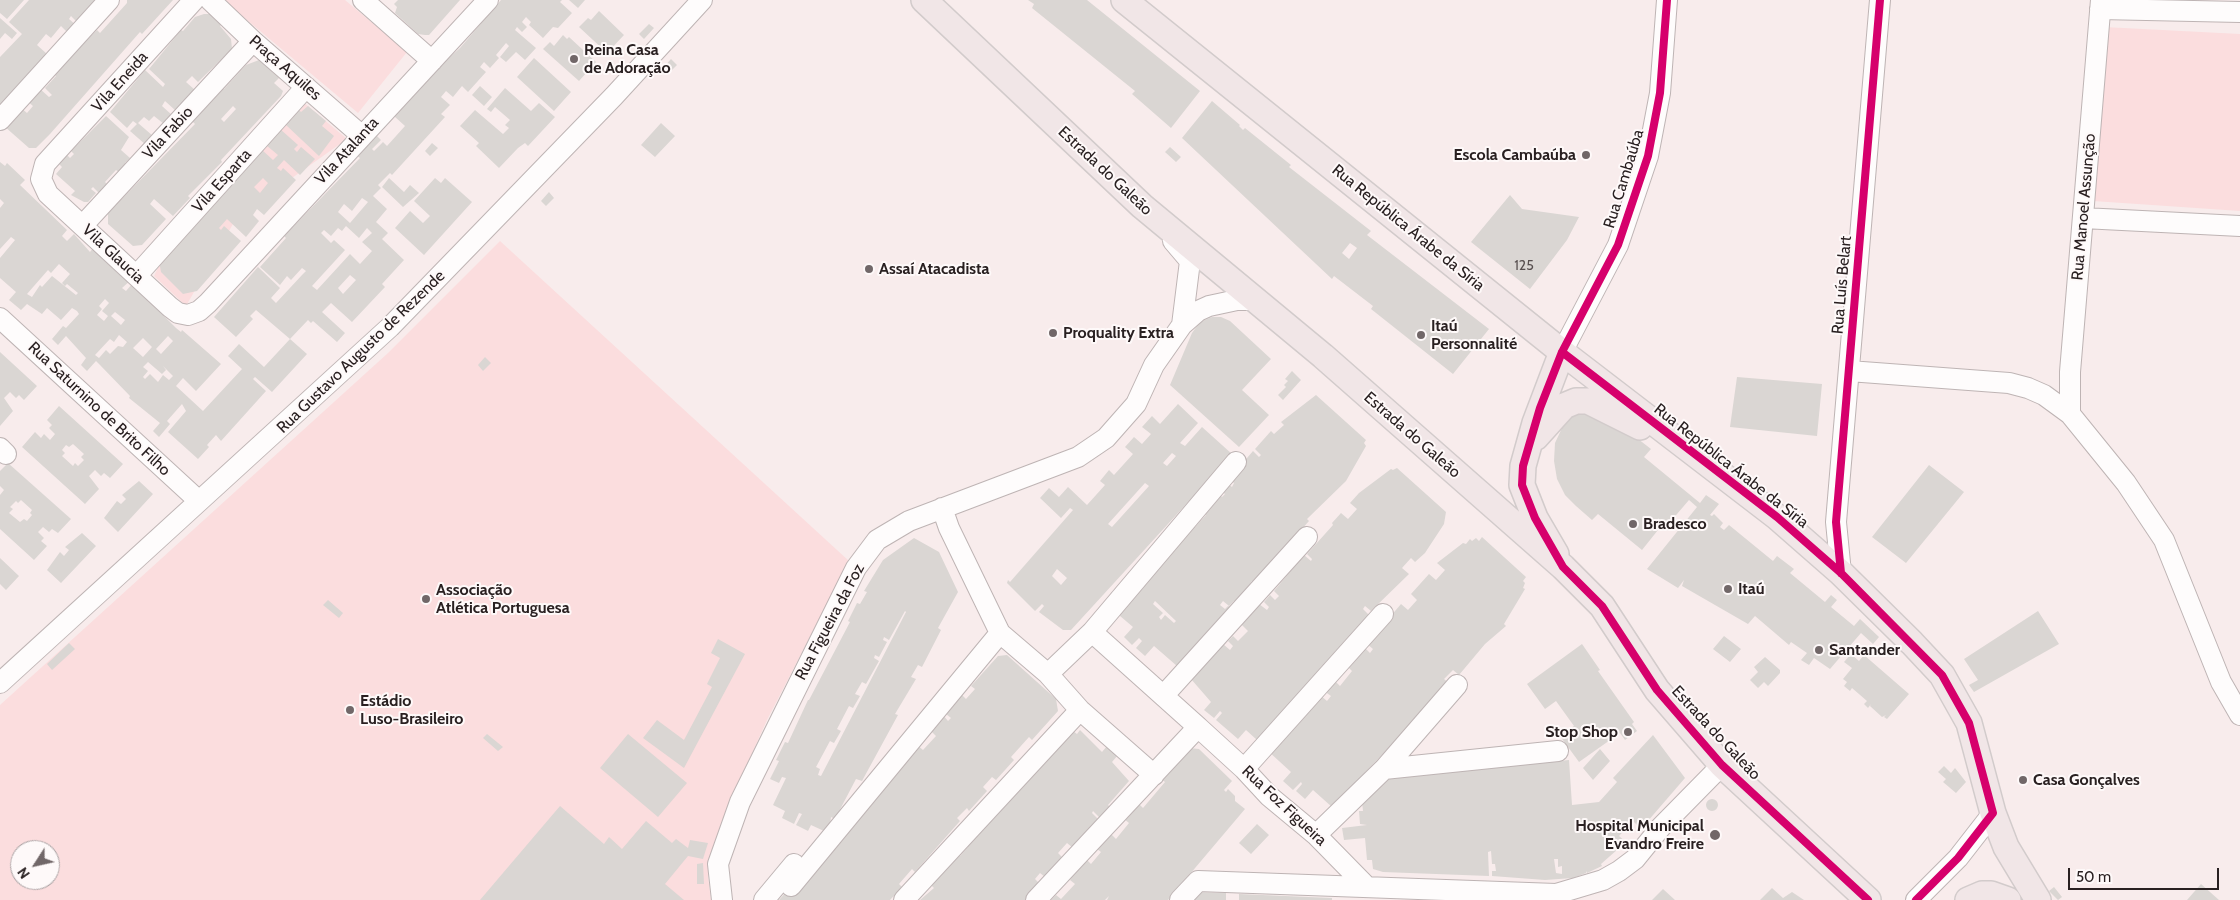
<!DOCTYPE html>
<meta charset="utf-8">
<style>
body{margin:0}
#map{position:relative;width:2240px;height:900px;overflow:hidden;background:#f8ecec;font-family:Cabin,sans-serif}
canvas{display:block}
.north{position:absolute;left:10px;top:840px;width:50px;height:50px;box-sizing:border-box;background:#fef9f9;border:1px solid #a9a2a3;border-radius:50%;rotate:235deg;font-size:14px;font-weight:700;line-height:20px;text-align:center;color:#292021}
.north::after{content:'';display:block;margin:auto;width:18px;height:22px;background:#716768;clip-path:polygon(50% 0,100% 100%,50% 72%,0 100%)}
.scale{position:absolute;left:2068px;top:868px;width:151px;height:22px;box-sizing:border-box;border:2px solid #292021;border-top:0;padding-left:6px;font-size:15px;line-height:18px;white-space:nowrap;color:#292021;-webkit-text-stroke:4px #fef9f9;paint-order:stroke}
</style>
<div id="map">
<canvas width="2240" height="900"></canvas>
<div class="north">N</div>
<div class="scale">50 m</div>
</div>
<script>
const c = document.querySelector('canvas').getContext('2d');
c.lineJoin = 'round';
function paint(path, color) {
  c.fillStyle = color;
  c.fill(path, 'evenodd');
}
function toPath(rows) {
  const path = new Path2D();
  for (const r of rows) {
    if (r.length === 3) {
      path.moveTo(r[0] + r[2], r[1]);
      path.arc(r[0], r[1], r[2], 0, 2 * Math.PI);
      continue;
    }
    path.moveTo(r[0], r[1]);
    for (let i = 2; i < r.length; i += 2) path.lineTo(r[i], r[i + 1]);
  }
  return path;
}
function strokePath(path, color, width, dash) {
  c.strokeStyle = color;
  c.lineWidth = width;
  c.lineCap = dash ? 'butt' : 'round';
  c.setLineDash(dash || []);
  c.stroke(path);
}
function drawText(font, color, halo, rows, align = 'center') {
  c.font = font + ' Cabin,sans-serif';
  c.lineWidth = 4;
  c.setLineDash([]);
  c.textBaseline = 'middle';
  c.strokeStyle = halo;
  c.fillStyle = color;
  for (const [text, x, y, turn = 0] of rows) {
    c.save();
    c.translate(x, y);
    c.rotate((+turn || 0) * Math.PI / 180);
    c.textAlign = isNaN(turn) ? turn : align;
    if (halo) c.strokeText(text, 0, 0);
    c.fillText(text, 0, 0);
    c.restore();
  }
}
paint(toPath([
 [223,0,345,0,407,52,358,113],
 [2104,27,2240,34,2240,211,2093,201],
 [303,102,347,139,237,217,186,306,154,276,164,255],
 [500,241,849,561,767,720,727,809,710,859,708,877,711,900,0,900,0,705,388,353],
 [20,850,50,850,50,880,20,880]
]), '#fbddde');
paint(toPath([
 [0,0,24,0,7,19,0,13],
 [29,0,97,0,76,21,71,16,69,19,77,26,69,34,61,26,51,38,46,34,37,45,47,54,0,105,0,57,22,34,9,22],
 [127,0,173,0,142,34,140,32,50,134,36,148,29,148,4,126,21,108,27,113,33,106,27,101,39,88,49,97,52,95,45,88,56,76,53,73,86,37,88,39,97,30,100,33,127,3],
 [398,0,460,0,429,35,425,35,418,34,395,13,397,7,394,4],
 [501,0,562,0,560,2,572,13,558,28,553,27,543,38,529,25,531,22,526,17,522,22,527,27,522,32,517,27,515,30,536,48,525,60,516,52,506,62,500,57,509,46,506,43,496,55,499,58,490,68,484,62,480,67,486,72,468,92,462,86,453,97,446,91,441,97,450,105,441,114,445,117,392,175,390,173,378,185,381,188,373,196,387,209,376,222,388,233,382,239,404,260,382,284,385,287,352,322,331,303,322,312,345,333,337,342,313,321,311,323,308,320,290,339,307,354,272,392,255,377,253,379,266,391,221,441,216,435,207,445,209,447,198,459,168,432,186,411,182,404,167,421,170,424,159,437,153,431,160,423,129,398,130,396,100,365,96,361,87,371,81,365,86,358,66,336,58,345,52,339,63,326,66,328,79,314,77,311,72,308,61,320,47,308,42,314,27,304,21,310,9,300,16,292,0,278,0,258,15,240,11,237,0,249,0,208,4,203,0,199,0,162,5,166,7,163,25,180,20,185,67,230,62,236,67,241,74,234,90,252,93,248,131,280,122,288,126,291,132,284,176,328,181,332,182,330,221,364,196,391,183,378,176,386,203,411,242,369,228,356,239,344,264,367,290,339,256,310,250,316,253,319,236,337,214,317,258,267,280,288,271,298,276,303,302,275,306,271,302,268,291,280,287,276,280,285,260,267,286,238,284,236,360,158,356,155,375,134,381,140,372,149,374,151,383,142,387,146,405,126,394,116,429,76,460,48],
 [362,198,368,202,350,223,338,212,344,204,352,211],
 [346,226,359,238,367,228,372,233,362,242,372,251,360,264,350,254,317,290,312,286,345,250,334,240,331,243,321,233,324,230,331,236,338,228,342,231],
 [59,264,70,274,62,283,65,286,67,284,78,293,76,295,52,276,42,287,40,285,32,297,27,294,48,270,51,273],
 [350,275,356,280,343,294,338,288],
 [105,299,109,303,102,311,108,316,104,321,97,315,102,309,99,306],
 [115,312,125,320,121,325,111,316],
 [119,335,127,342,123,347,118,346,110,354,106,350,99,358,95,355,110,339,114,342],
 [168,336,173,341,161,354,156,349],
 [143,338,152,347,143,357,133,348],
 [148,362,162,374,166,370,163,366,173,376,169,380,163,375,158,382,150,374,145,379,143,377,148,371,143,367],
 [569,0,585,0,578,8],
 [1028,0,1087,0,1200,91,1171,128,1132,94,1135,91,1032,8,1034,4],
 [599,11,624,35,607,53,579,27,588,18,591,20],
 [204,14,211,14,222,24,220,26,231,39,232,49,198,82,192,76,186,82,195,90,176,111,165,101,162,106,172,115,164,124,154,116,149,121,144,117,138,123,153,136,146,145,130,131,137,124,133,121,127,128,110,112,145,70,163,87,165,84,149,69,181,30,183,31,195,17],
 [0,18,17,33,12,39,5,33,0,39],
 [649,24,654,28,644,39,639,34],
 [563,35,567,39,569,37,596,62,579,81,543,49,550,42,554,46],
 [534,58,571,92,554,111,517,77],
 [671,59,677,65,669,73,663,68],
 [259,60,279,78,274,83,283,91,281,96,221,160,222,162,188,196,190,198,173,216,154,199,150,204,166,219,142,245,133,246,108,224,108,213,195,124,191,120,222,87,224,89,246,65],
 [233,106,236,109,224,122,221,119],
 [480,86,492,97,484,106,472,95],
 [505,88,531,111,539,103,555,117,528,146,525,143,518,148,499,168,476,146,479,143,460,126,475,110,503,134,509,128,505,125,510,120,495,107,491,112,487,109],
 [1212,101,1240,125,1239,126,1243,130,1245,128,1291,165,1289,167,1371,231,1367,235,1489,329,1453,374,1371,309,1373,306,1334,276,1332,279,1182,138],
 [1350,243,1357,248,1349,259,1342,253],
 [308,106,326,121,322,126,334,136,319,156,286,125,299,110,301,112],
 [106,116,129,137,121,150,130,158,125,163,127,165,120,173,116,170,105,182,107,184,99,193,93,187,91,189,96,193,88,202,84,202,71,195,75,191,56,174,62,167,59,164,67,155,70,158,74,154,71,151],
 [661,123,675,136,655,157,641,145],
 [280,129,298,145,294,149,297,152,301,147,315,159,300,175,284,160,277,168,281,171,283,168,296,180,264,215,257,209,253,215,259,221,246,237,227,219,219,228,221,230,224,226,241,241,197,291,183,294,161,272,159,261,262,150,273,160,278,155,266,145],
 [263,178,268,183,260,193,254,187],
 [432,143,438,148,430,156,425,151],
 [1170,147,1181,157,1176,162,1165,152],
 [389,178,404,192,410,185,419,193,403,207,382,187],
 [435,178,441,183,445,178,472,202,424,255,395,228,410,211,423,223,430,216,414,201],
 [549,192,554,198,546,206,541,201],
 [1510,195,1522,209,1579,217,1567,240,1530,289,1471,242],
 [1212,317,1221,317,1230,321,1271,359,1242,390,1269,415,1239,447,1170,385,1192,333,1200,322],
 [0,352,37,386,24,400,19,395,16,398,10,392,4,398,13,411,0,426],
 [485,357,491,363,483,371,478,365],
 [1292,371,1301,380,1283,400,1278,395,1286,387,1284,385,1288,381,1285,379],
 [1737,377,1822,384,1817,436,1730,427],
 [1316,395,1366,440,1364,443,1366,446,1346,481,1307,519,1309,521,1254,583,1252,581,1237,603,1234,601,1229,606,1223,601,1220,605,1225,609,1228,606,1230,607,1177,666,1154,646,1145,656,1136,648,1142,641,1139,638,1132,645,1124,637,1133,627,1113,610,1181,533,1186,537,1187,535,1183,531,1190,523,1195,527,1206,515,1201,511,1217,492,1222,497,1225,494,1220,490,1226,482,1232,487,1234,483,1229,479,1253,451,1259,457,1261,455,1255,449,1271,431,1274,434,1284,425,1281,422],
 [1155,601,1176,621,1174,623,1165,615,1161,620,1159,617,1163,613,1153,604],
 [1178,404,1198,423,1180,443,1185,446,1202,427,1232,454,1071,630,1063,630,1039,612,1044,606,1042,604,1035,611,1007,583,1008,580,1010,582,1073,510,1070,508,1061,518,1040,498,1049,488,1059,497,1068,487,1087,505,1105,485,1100,481,1109,470,1114,475,1133,454,1125,447,1134,437,1142,444,1151,434,1142,427,1152,416,1160,424],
 [1172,453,1176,456,1167,466,1163,463],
 [1145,483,1149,486,1112,527,1108,524],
 [1057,569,1067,578,1061,585,1052,576],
 [1593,404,1651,449,1644,457,1700,503,1706,495,1719,504,1710,515,1712,516,1714,514,1723,523,1720,527,1724,530,1729,525,1773,561,1777,556,1794,569,1790,573,1825,602,1831,595,1837,600,1831,607,1854,626,1860,619,1879,637,1873,644,1861,633,1830,669,1814,658,1809,665,1801,660,1807,653,1791,642,1789,645,1755,616,1748,624,1682,586,1684,580,1678,588,1647,569,1697,507,1689,500,1665,528,1662,525,1642,550,1598,514,1592,520,1576,506,1565,495,1557,479,1554,461,1555,443,1569,413],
 [59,406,123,464,110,478,104,473,101,476,95,470,89,476,99,489,85,504,22,447,35,432,41,438,44,434,50,440,55,434,49,428,52,425,47,420],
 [73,444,84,454,81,457,84,460,78,466,75,463,73,466,62,456,65,453,62,450,66,445,69,447],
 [8,463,71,519,58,533,52,529,49,532,43,527,38,532,44,538,41,541,47,546,34,560,0,529,0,495,4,490,0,486,0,471],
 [21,500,32,510,30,513,32,515,27,521,24,519,20,522,9,513,13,509,10,507,16,501,18,503],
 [1929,465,1964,492,1906,563,1872,537],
 [1397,468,1446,512,1444,524,1425,553,1415,562,1411,558,1402,568,1409,574,1371,611,1365,606,1363,609,1369,615,1257,740,1246,730,1238,739,1216,720,1222,713,1220,711,1214,718,1204,710,1211,702,1191,679,1223,644,1230,650,1233,646,1228,641,1233,636,1238,641,1248,631,1241,624,1259,604,1267,610,1269,607,1264,602,1270,595,1275,600,1279,596,1274,591,1304,555,1311,561,1312,559,1307,554,1333,525,1332,523,1341,513,1348,519,1357,509,1350,503,1359,493,1391,469,1393,470],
 [139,481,153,494,118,532,104,518,117,501,121,504,126,499,122,495],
 [82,533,96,546,61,583,47,570,60,552,64,556,69,550,65,547],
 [1482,537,1526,577,1523,581,1525,583,1523,588,1525,589,1504,624,1506,626,1485,644,1459,675,1453,670,1444,679,1450,684,1332,807,1313,790,1305,799,1296,791,1302,784,1301,782,1293,790,1283,781,1291,772,1268,751,1320,695,1327,701,1331,696,1324,691,1334,680,1340,686,1352,671,1346,665,1364,647,1370,653,1373,649,1367,644,1401,604,1408,610,1417,600,1411,594,1429,574,1436,580,1445,570,1437,563,1463,543,1466,544,1470,539,1472,541,1476,538,1479,541],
 [914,538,939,552,958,592,938,628,941,630,922,667,918,665,911,677,916,679,895,714,898,715,862,781,856,779,835,819,831,817,830,825,824,831,811,825,808,831,796,825,802,814,799,813,794,824,782,818,785,811,773,805,786,778,782,777,779,783,770,779,779,761,776,760,785,742,788,743,808,700,809,700,850,622,848,621,857,603,860,604,867,592,864,591,883,560],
 [905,611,906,612,821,776,818,775,820,769,816,767,830,741,834,743,841,731,837,729,849,706,853,708,860,696,855,694,862,682,866,684,879,661,874,658,875,655,879,657,887,642,883,640,884,637,889,640],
 [0,558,19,576,6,590,0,584],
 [328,600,343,613,339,618,323,605],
 [2038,611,2059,644,1974,692,1969,685,1978,680,1964,659],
 [1724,636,1741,649,1730,662,1713,649],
 [718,639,745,654,684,768,643,738,657,720,684,740,712,687,707,684,720,658,711,653],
 [69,643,75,649,52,670,47,664],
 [1582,644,1600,670,1598,671,1634,722,1632,724,1637,731,1625,740,1620,733,1579,762,1560,736,1574,726,1556,701,1545,709,1527,684],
 [1851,654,1859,661,1864,655,1909,694,1887,719,1884,717,1886,715,1882,717,1870,706,1871,704,1868,708,1864,704,1867,701,1852,688,1850,691,1844,686,1847,682,1843,679,1852,668,1844,662],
 [1007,655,1056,699,1058,711,1032,740,1029,737,1011,757,1014,760,996,780,992,777,983,787,987,791,969,811,967,808,957,818,960,821,915,872,912,869,899,884,902,887,890,900,779,900,916,744,923,750,936,736,930,730,943,715,948,721,951,718,946,714,961,694,966,699,975,689,971,686,998,656],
 [1765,657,1780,670,1780,673,1768,686,1764,682,1758,688,1750,680,1758,672,1754,667],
 [1069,728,1077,734,1080,730,1102,752,1107,746,1118,755,1112,762,1129,781,1108,805,1110,807,1100,818,1093,811,1092,813,1098,819,1073,848,1067,843,1058,853,1063,858,1045,877,1040,873,1035,879,1041,885,1025,900,920,900,934,888,931,885,958,855,960,856,968,847,966,845],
 [487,734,503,747,498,751,483,738],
 [628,734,687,783,658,817,600,768],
 [1653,735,1685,778,1641,829,1633,821,1619,836,1626,842,1601,864,1602,866,1587,873,1587,871,1586,873,1573,878,1545,880,1492,876,1492,871,1496,871,1495,864,1492,864,1491,851,1488,852,1489,876,1383,872,1373,869,1372,860,1367,860,1365,838,1344,840,1342,828,1367,825,1360,824,1359,811,1363,811,1362,802,1383,779,1569,760,1572,805,1599,802,1617,782,1613,778],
 [1554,859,1558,859,1558,867,1562,866,1562,874,1556,873],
 [1189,748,1199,749,1232,781,1224,790,1226,792,1228,789,1235,796,1235,801,1245,809,1168,900,1107,900,1109,896,1105,900,1051,900,1056,895,1061,899,1075,884,1070,880,1078,869,1086,859,1091,864,1101,852,1097,849,1111,834,1116,839,1129,823,1124,819,1139,804,1143,808,1165,782,1161,779],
 [1600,749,1610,761,1593,780,1583,768],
 [1944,766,1951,773,1955,768,1966,782,1956,793,1943,782,1946,779,1938,772],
 [1712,805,6],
 [560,806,604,844,609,837,622,849,646,821,672,843,676,839,688,848,690,840,708,843,703,859,688,856,665,884,684,900,480,900],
 [1257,824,1269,835,1251,854,1239,843],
 [703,863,704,884,697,884,697,864],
 [2201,884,2219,900,2187,900],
 [2054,887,2062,897,2058,900,2049,891],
 [1772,888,1783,898,1792,892,1804,900,1760,900],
 [1663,889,1675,900,1652,900],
 [1197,892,1226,893,1226,900,1193,900],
 [1239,894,1332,898,1332,900,1239,900]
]), '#dad6d3');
const minor = toPath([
 [194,0,45,164,41,179,48,194,170,307,178,313,188,315,199,311,208,303,488,0],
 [210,0,253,41,361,135],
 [363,0,432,61],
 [2100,9,2240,12],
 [0,120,109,0],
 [2083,218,2240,226],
 [83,225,253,41],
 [1173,241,1190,261,1182,325,1198,311,1209,306,1237,300,1254,300],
 [137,275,306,87],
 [0,318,199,501],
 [1562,352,1618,245,1648,156,1660,93,1667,0],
 [1849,371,2009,383,2028,388,2044,395,2070,414,2126,483,2164,540,2221,682,2240,715],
 [2070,414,2070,372,2101,0],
 [0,448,6,454],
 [942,508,949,528,1000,633,1048,674,1092,632,1198,727,1036,900],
 [1841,573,1836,522,1880,0],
 [1092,632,1236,462],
 [1048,674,1080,710,1154,775],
 [0,683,390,327,614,96,702,0],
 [1164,695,1307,537],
 [1198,727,1244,769,1269,796,1316,835,1367,887],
 [1244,769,1383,614],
 [1384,769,1558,751],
 [1316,835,1384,769,1457,685],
 [791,886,1000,633],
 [722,900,718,864,740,802,856,568,877,540,909,521,1078,457,1106,438,1136,404,1154,365,1182,325],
 [764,900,794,864],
 [904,900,1080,710],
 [1180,900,1198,881,1556,894,1603,880,1619,871,1635,859,1661,827,1722,765],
 [1916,900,1958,858,1993,813]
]);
const major = toPath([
 [924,0,1142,206,1323,356,1563,567,1602,606,1657,690,1722,765,1868,900],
 [1124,0,1562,352,1777,517,1841,573,1912,643,1942,675,1969,723,1993,813,2006,847,2038,900],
 [1536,437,1564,406,1576,401,1588,401,1640,427],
 [1556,554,1535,518,1522,485,1523,466,1535,423,1562,352],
 [1968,900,1982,894,1991,894,2008,900]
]);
strokePath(minor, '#beb4b4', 22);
strokePath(major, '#d2cbcb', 28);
strokePath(minor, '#fefcfc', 20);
strokePath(major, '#f1e6e7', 25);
strokePath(toPath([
 [1667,0,1660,93,1648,156,1618,245,1562,352,1540,408,1523,466,1522,485,1535,518,1563,567,1602,606,1657,690,1722,765,1868,900],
 [1562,352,1777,517,1841,573,1942,675,1969,723,1993,813,1958,858,1916,900],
 [1841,573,1836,522,1880,0]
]), '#d6006c', 8);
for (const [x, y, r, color] of [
 [574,59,5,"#716768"],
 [1586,155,5,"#716768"],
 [869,269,5,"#716768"],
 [1053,333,5,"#716768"],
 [1421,335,5,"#716768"],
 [1633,524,5,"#716768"],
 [1728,589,5,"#716768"],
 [426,599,5,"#716768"],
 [1819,650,5,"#716768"],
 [350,710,5,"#716768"],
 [1628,732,5,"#716768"],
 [2023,780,5,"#716768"],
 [1715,835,6,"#716768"]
]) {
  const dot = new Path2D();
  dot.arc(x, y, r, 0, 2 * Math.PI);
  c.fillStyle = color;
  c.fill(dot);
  strokePath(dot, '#fef9f9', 2);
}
drawText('14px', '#564e4e', null, [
 ["125",1524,266]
]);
drawText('bold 16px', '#292021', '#fef9f9', [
 ["Reina Casa",584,50],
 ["de Adoração",584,68],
 ["Escola Cambaúba",1576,155,"right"],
 ["Assaí Atacadista",879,269],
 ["Itaú",1431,326],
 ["Personnalité",1431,344],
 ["Proquality Extra",1063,333],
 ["Bradesco",1643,524],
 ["Itaú",1738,589],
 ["Associação",436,590],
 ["Atlética Portuguesa",436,608],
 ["Santander",1829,650],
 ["Estádio",360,701],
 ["Luso-Brasileiro",360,719],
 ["Stop Shop",1618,732,"right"],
 ["Casa Gonçalves",2033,780],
 ["Hospital Municipal",1704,826,"right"],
 ["Evandro Freire",1704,844,"right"]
], 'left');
drawText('16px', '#292021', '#fef9f9', [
 ["Praça Aquiles",285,68,41],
 ["Vila Eneida",120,82,-48],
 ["Vila Fabio",168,133,-47],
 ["Vila Atalanta",347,151,-47],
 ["Estrada do Galeão",1105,171,43],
 ["Rua Cambaúba",1624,179,-73],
 ["Vila Esparta",222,181,-48],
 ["Rua Manoel Assunção",2084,207,-85],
 ["Rua República Árabe da Síria",1408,228,39],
 ["Vila Glaucia",113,254,43],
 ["Rua Luís Belart",1842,285,-85],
 ["Rua Gustavo Augusto de Rezende",361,352,-44],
 ["Rua Saturnino de Brito Filho",99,409,43],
 ["Estrada do Galeão",1412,435,41],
 ["Rua República Árabe da Síria",1731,466,38],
 ["Rua Figueira da Foz",830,622,-62],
 ["Estrada do Galeão",1716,733,47],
 ["Rua Foz Figueira",1284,806,43]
]);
</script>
